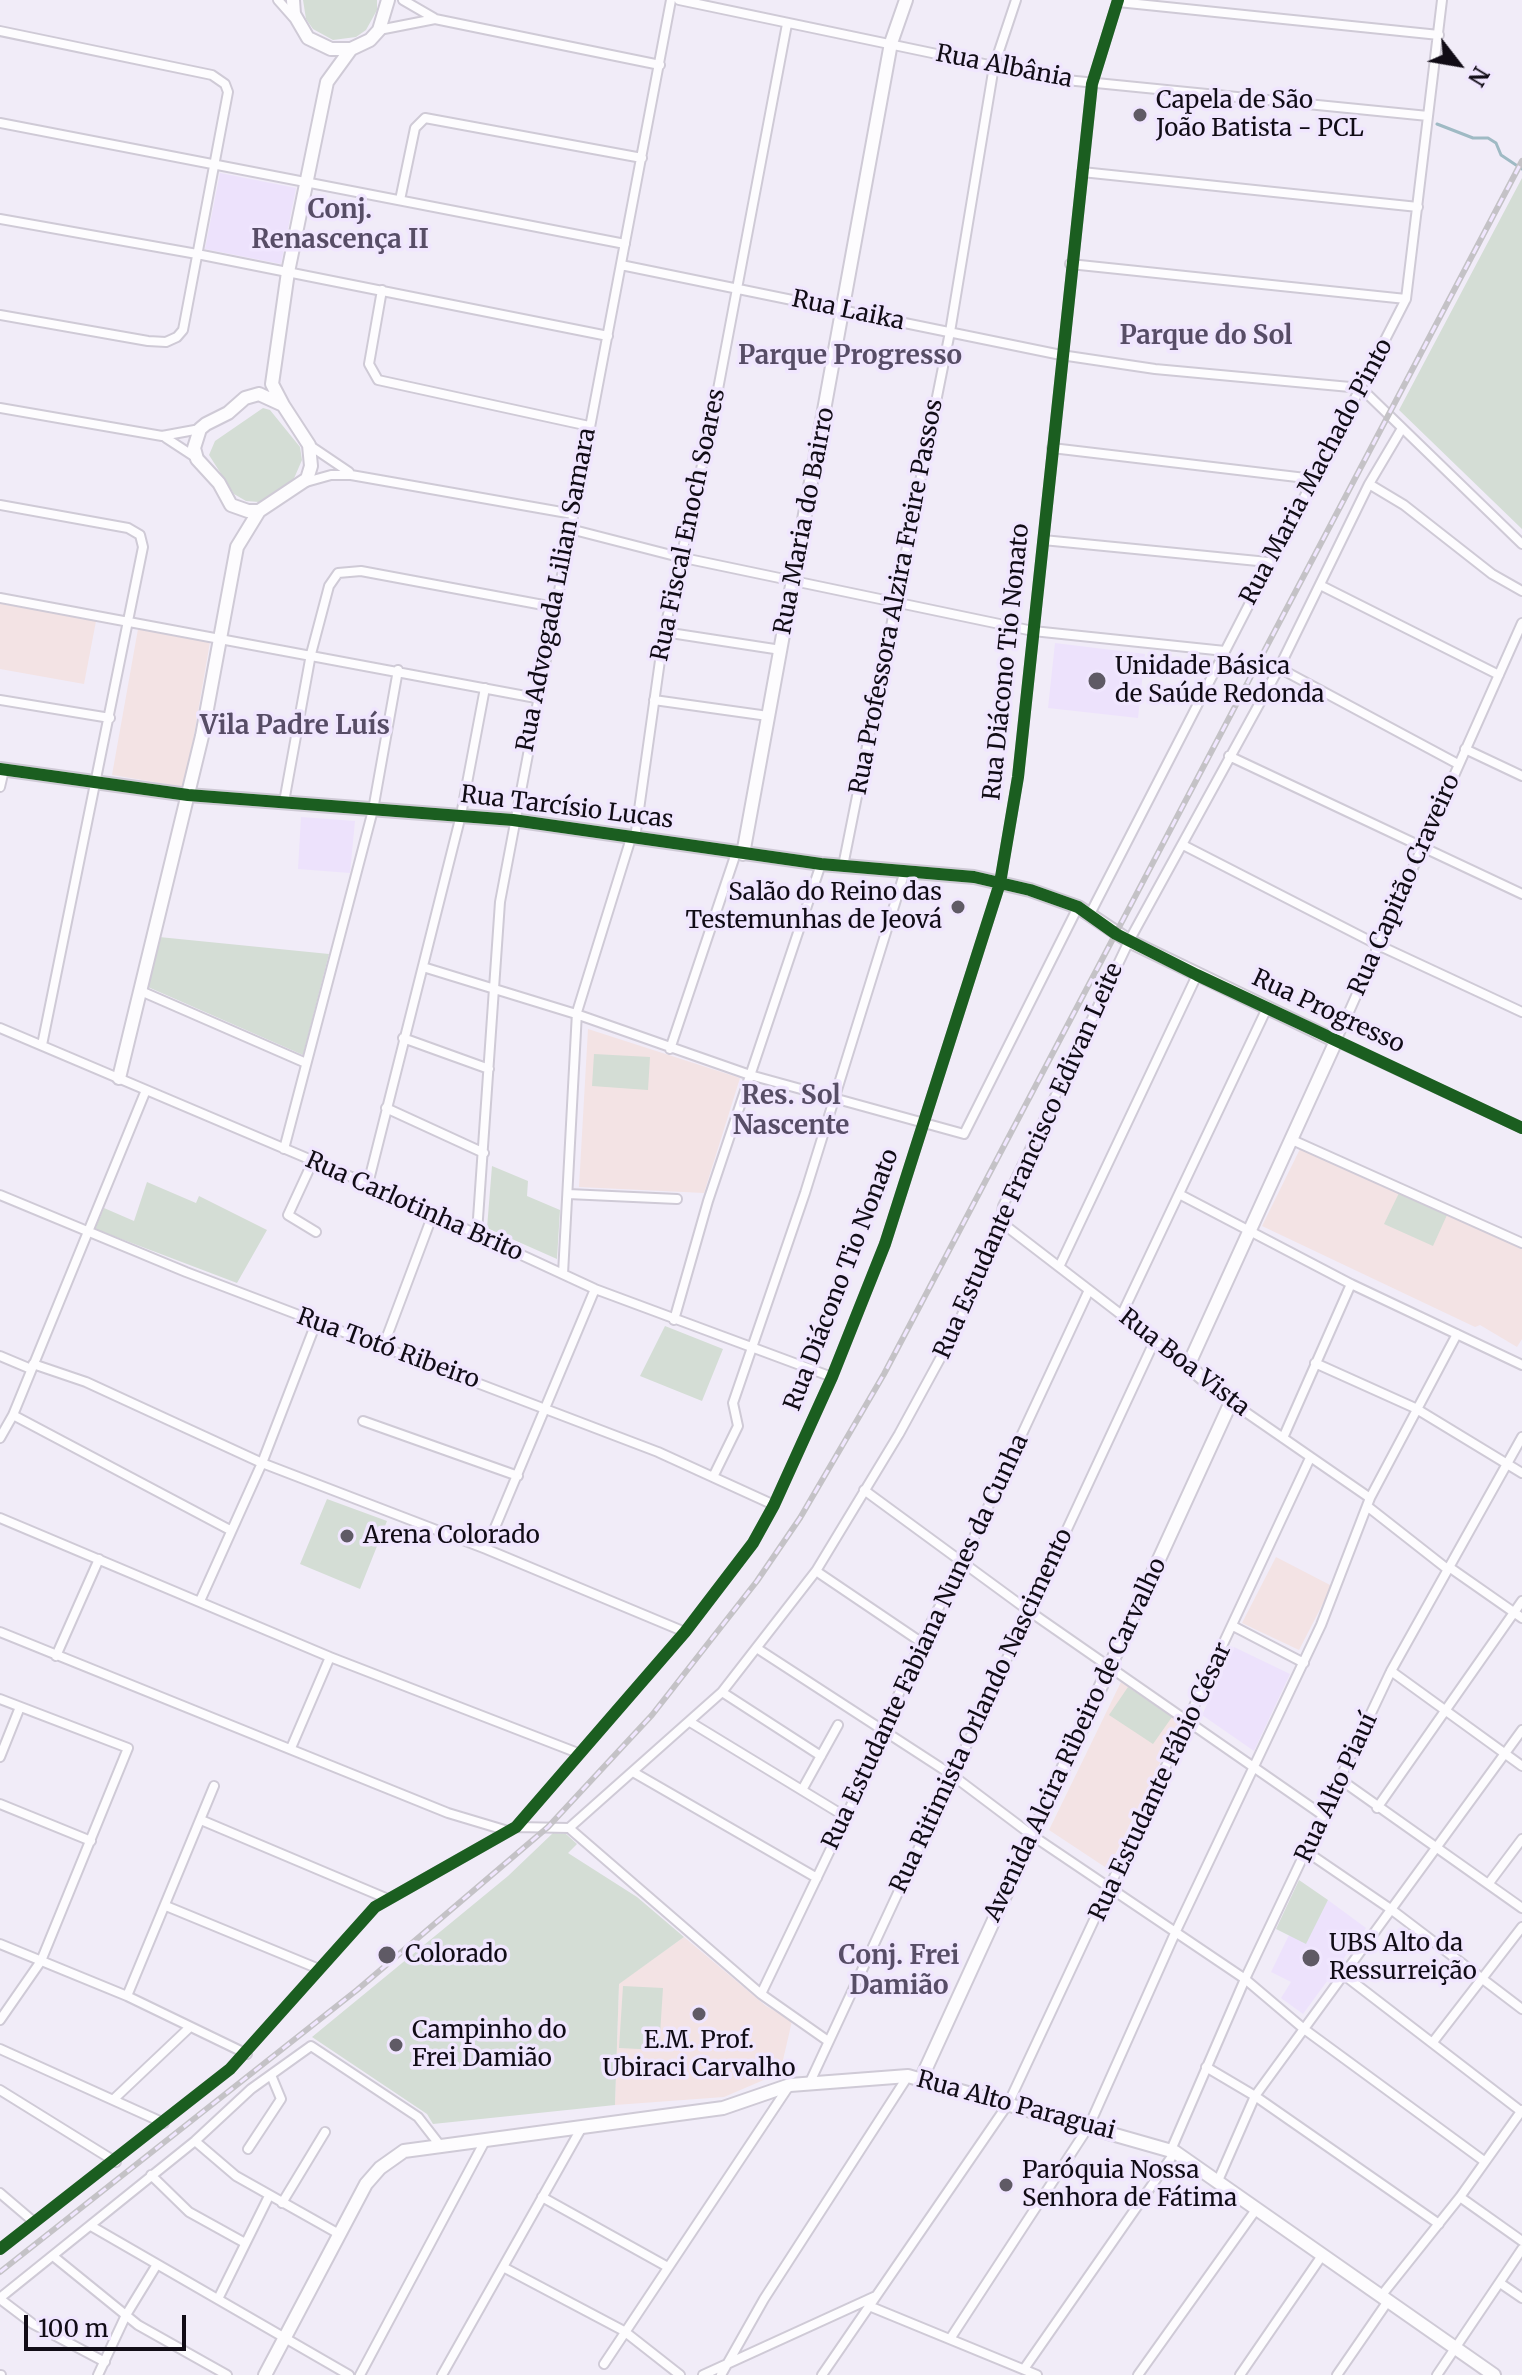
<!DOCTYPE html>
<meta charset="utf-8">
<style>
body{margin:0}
#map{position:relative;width:1522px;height:2375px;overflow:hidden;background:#f1ecf8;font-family:Merriweather,serif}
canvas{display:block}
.north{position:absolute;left:1418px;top:24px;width:80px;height:80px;-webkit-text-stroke:6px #f0e6fe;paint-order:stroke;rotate:121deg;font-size:22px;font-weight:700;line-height:32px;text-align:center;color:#110c16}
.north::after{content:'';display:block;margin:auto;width:28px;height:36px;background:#110c16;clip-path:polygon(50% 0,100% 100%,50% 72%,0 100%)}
.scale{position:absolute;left:24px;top:2315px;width:162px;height:36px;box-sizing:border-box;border:4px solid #110c16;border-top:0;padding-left:10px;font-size:24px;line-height:28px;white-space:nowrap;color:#110c16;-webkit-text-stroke:6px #f0e6fe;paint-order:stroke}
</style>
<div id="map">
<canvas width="1522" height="2375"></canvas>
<div class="north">N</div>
<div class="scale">100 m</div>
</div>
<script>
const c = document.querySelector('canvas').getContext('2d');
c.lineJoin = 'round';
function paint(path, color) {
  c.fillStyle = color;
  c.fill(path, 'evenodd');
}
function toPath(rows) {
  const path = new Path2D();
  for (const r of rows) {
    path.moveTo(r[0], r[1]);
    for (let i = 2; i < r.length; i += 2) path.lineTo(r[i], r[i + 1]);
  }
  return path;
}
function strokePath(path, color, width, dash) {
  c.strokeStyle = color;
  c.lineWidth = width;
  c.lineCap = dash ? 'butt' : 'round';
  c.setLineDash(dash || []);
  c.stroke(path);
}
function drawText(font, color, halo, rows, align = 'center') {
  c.font = font + ' Merriweather,serif';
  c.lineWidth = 7;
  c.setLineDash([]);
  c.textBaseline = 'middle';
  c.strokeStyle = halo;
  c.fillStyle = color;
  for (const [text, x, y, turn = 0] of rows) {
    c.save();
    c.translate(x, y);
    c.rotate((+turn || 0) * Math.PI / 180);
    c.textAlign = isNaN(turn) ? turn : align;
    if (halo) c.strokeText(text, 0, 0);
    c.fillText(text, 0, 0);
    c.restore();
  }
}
paint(toPath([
 [220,173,296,188,281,264,205,249],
 [1055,643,1145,654,1138,718,1048,708],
 [301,817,355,821,350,873,298,869],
 [1234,1647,1290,1674,1254,1751,1202,1715],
 [1328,1900,1366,1928,1303,2014,1281,1998,1291,1982,1271,1972,1289,1935,1306,1943]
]), '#ede2fc');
paint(toPath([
 [0,598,97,616,84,684,0,669],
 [138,629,210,642,185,787,112,775],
 [588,1029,740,1078,704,1193,579,1187],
 [1300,1149,1522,1247,1522,1339,1517,1347,1480,1325,1475,1327,1262,1226],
 [1276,1557,1332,1586,1299,1650,1242,1623],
 [1121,1682,1180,1722,1108,1869,1049,1830],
 [684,1937,766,2006,792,2021,780,2073,724,2097,615,2105,619,1983]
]), '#f3e3e4');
paint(toPath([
 [303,0,377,0,377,10,366,30,356,37,333,40,313,29,306,19],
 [1522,178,1522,529,1399,410],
 [263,408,270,410,300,447,302,460,292,483,259,502,246,501,234,494,209,455,215,441],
 [159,937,329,954,303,1055,148,987],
 [594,1054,650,1057,648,1090,592,1086],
 [492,1166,528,1181,527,1196,560,1210,557,1259,487,1228],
 [147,1182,196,1203,199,1196,267,1230,237,1283,95,1229,104,1208,134,1221],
 [1399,1193,1447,1215,1433,1246,1384,1224],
 [665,1326,723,1349,702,1401,640,1376],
 [327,1499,387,1521,360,1589,300,1564],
 [1128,1687,1172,1717,1153,1744,1109,1715],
 [553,1833,566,1834,577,1844,568,1853,637,1897,684,1937,619,1984,615,2105,433,2124,427,2114,312,2037,508,1876],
 [1299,1880,1328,1900,1306,1944,1276,1929],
 [623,1986,663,1988,659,2050,619,2048]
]), '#d4ddd5');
strokePath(toPath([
 [1437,124,1473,138,1488,138,1496,143,1501,155,1522,169]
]), '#9fbac4', 3);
const street = toPath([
 [278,0,293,17],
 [403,0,434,18],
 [679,0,1056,79,1428,116],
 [1118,2,1439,35],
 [379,30,435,19,660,65],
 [0,31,212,75,225,84,228,92,183,330,177,337,166,342,148,341,0,315],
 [0,123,625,244],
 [1082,172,1418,207],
 [400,200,415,128,425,118,642,158],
 [0,219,197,254,608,336],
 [1070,264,1406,299],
 [621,265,1061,355,1155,369,1361,388,1522,544],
 [382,290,369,364,378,380,589,426],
 [0,408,162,436,200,429],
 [166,438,195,457],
 [309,445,349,472],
 [1052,448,1314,479],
 [306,482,331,475,351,475,573,514],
 [1369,484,1404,505,1492,574,1522,591],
 [0,505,128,528,140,535,143,547,42,1045],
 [570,529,679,557,1033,631,1225,651],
 [1043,540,1268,562],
 [1320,585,1499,675],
 [0,598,536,698],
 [1522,623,1336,1041,1522,1128],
 [664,632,781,650],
 [1279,668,1458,764],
 [0,700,110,718],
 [654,700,768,716],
 [1465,749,1522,776],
 [1229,756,1522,894],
 [0,787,4,770],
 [284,802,311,654,329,586,338,573,361,571,554,607],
 [635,838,664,632,712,421,787,24],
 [1183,845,1378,945,1522,1012],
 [843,866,950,332,994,66,1016,0],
 [1090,914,1406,299,1442,0],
 [423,967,576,1014,750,1075,964,1134,1078,907],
 [143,992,306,1063],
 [0,1028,368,1184,595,1289,832,1377],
 [403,1038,489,1069],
 [670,1049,736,853],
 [386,1108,484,1153],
 [1290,1139,1522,1243],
 [284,1149,373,810,398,670],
 [313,1161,288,1215,316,1232],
 [368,1184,461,815,485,688],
 [568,1194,677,1199],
 [1179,1194,1351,1284,1522,1365],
 [0,1195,186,1272,658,1452,774,1505],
 [1002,1223,1188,1366],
 [477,1233,500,902,671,0],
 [1059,1267,1197,975],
 [563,1274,577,1012,631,838],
 [1122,1314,1267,1008],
 [674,1320,708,1201,821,864],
 [383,1347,433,1214],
 [0,1356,31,1369],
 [1315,1363,1415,1408,1522,1473],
 [33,1364,86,1382,262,1463,486,1549,685,1632],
 [1231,1402,1370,1498],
 [13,1415,230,1530],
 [363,1421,518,1476],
 [0,1438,13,1415,146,1090],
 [1283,1438,1351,1284],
 [713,1477,738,1426,733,1403,805,1193,905,871],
 [864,1490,1029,1611,1324,1816],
 [1367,1506,1446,1568],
 [0,1518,330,1657,578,1753],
 [486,1549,595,1289],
 [1449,1567,1522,1618],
 [816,1571,921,1642],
 [200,1601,262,1463,316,1323],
 [1233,1626,1304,1663],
 [0,1632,448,1813,508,1831],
 [758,1649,952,1775,1033,1836,1245,1979,1304,2029,1484,2161],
 [56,1656,99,1559],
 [1391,1671,1522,1766],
 [722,1692,821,1756],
 [0,1699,128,1748,41,1961,0,2020],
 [690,1722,846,1817],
 [291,1748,330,1657],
 [0,1757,20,1707],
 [633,1772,817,1878],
 [1341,1780,1522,1908],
 [802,1790,838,1725],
 [0,1804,91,1841],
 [1377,1808,1522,1601],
 [201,1820,388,1899],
 [516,1827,569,1828],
 [569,1828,722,1692,816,1571,899,1434,953,1335,998,1234,1003,1206,1129,941,1279,668,1369,484,1401,430],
 [569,1828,761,1994,828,2041],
 [1307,1852,1392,1910,1522,2009],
 [1489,1883,1522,1839],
 [166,1906,319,1969],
 [0,1944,127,1996,247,2054],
 [1344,1975,1522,2112],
 [761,1994,846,1817,921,1642,962,1563,1089,1290],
 [127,1996,214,1786],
 [1433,2042,1522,1927],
 [0,2049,164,2123],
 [1206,2067,1255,2096,1439,2224],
 [810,2082,1155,1340],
 [0,2090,116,2162],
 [115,2098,190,2027],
 [195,2141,236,2176,339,2234],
 [248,2149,281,2099,271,2075],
 [1171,2150,1245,1979,1391,1671,1522,1437],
 [151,2175,189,2212,245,2243],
 [1217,2183,1255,2096,1522,1730],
 [0,2193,34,2222],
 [542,2197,666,2266],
 [1460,2197,1522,2241],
 [282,2203,325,2132],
 [91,2226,349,2375],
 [0,2249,230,2069,375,1907,516,1827,685,1632,753,1543,774,1505,832,1377,885,1244,1000,883,1018,777,1092,84,1118,0],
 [53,2256,138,2325,227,2375],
 [503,2267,624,2331,680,2375],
 [1500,2283,1522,2298],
 [1381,2296,1460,2197,1522,2110],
 [0,2298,195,2141,251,2089,311,2046,418,2117,439,2144],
 [0,2299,33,2324,105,2362],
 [218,2299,269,2196],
 [869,2306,1037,2375],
 [950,2339,1089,2126,1176,1931,1321,1625,1370,1498,1457,1334],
 [604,2364,789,2086],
 [1024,2369,1175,2152],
 [0,2375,1,2375],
 [98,2375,126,2315,156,2266],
 [360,2375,486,2139],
 [442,2375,582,2127],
 [703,2375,876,2296],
 [721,2375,764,2299,908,2076],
 [822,2375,1008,2104,1310,1458],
 [1138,2375,1255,2211],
 [1240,2375,1321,2257],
 [1337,2375,1388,2301],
 [1437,2375,1522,2249]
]);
const secondary = toPath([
 [293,0,294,14,308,38,331,49,351,49,370,40,379,30,388,0],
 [259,394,283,405,309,445,311,466,307,479,259,511,248,511,231,505,219,483,197,459,194,448,200,429,206,424,228,413,245,398,259,394],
 [283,405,272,384,288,272,327,82,351,49],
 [0,769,188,795,513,820,821,864,974,877,1030,890,1078,907,1129,941,1336,1041,1188,1366,1231,1402,922,2077],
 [743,854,891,43,906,0],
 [119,1078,202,736,237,547,259,511],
 [265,2375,366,2184,380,2168,404,2151,723,2108,790,2085,908,2076,1175,2152,1494,2375]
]);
strokePath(street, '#cfcad6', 12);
strokePath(secondary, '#cfcad6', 16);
strokePath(street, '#fdfcfe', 8);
strokePath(secondary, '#fdfcfe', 12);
const rail = toPath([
 [0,2272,357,1990,548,1827,652,1715,757,1581,800,1518,884,1374,1522,161]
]);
strokePath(rail, '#c4c2c6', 6);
strokePath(rail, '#f0e6fe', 3, [9]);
strokePath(toPath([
 [0,769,188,795,513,820,821,864,974,877,1030,890,1078,907,1116,934,1197,975,1522,1128],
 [0,2249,230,2069,375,1907,516,1827,685,1632,753,1543,774,1505,832,1377,885,1244,1000,883,1018,777,1092,84,1118,0]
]), '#1b5e20', 12);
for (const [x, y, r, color] of [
 [1140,115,8,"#5f5a65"],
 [1097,681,10,"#5f5a65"],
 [958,907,8,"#5f5a65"],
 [347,1536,8,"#5f5a65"],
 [387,1955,10,"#5f5a65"],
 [1311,1958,10,"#5f5a65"],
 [699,2014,8,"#5f5a65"],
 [396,2045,8,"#5f5a65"],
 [1006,2185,8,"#5f5a65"]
]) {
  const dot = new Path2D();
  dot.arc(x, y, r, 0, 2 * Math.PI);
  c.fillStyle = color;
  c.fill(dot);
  strokePath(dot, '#f0e6fe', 3);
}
drawText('24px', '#110c16', '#f0e6fe', [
 ["Rua Albânia",1004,67,11],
 ["Rua Laika",848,311,12],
 ["Rua Maria Machado Pinto",1317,472,-62],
 ["Rua Maria do Bairro",805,521,-79],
 ["Rua Fiscal Enoch Soares",689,525,-78],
 ["Rua Advogada Lilian Samara",557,590,-79],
 ["Rua Professora Alzira Freire Passos",897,597,-79],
 ["Rua Diácono Tio Nonato",1007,662,-84],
 ["Rua Tarcísio Lucas",567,808,7],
 ["Rua Capitão Craveiro",1405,885,-66],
 ["Rua Progresso",1328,1012,25],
 ["Rua Estudante Francisco Edivan Leite",1029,1161,-66],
 ["Rua Carlotinha Brito",414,1207,24],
 ["Rua Diácono Tio Nonato",842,1280,-69],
 ["Rua Totó Ribeiro",388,1349,20],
 ["Rua Boa Vista",1184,1363,38],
 ["Rua Estudante Fabiana Nunes da Cunha",926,1642,-65],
 ["Rua Ritimista Orlando Nascimento",982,1711,-65],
 ["Avenida Alcira Ribeiro de Carvalho",1076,1740,-65],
 ["Rua Estudante Fábio César",1161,1782,-65],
 ["Rua Alto Piauí",1337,1788,-65],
 ["Rua Alto Paraguai",1016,2106,15]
]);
drawText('24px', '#110c16', '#f0e6fe', [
 ["Capela de São",1156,101],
 ["João Batista - PCL",1156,129],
 ["Unidade Básica",1115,667],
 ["de Saúde Redonda",1115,695],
 ["Salão do Reino das",942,893,"right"],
 ["Testemunhas de Jeová",942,921,"right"],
 ["Arena Colorado",363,1536],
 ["UBS Alto da",1329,1944],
 ["Ressurreição",1329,1972],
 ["Colorado",405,1955],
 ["Campinho do",412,2031],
 ["Frei Damião",412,2059],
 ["E.M. Prof.",699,2041,"center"],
 ["Ubiraci Carvalho",699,2069,"center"],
 ["Paróquia Nossa",1022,2171],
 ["Senhora de Fátima",1022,2199]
], 'left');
drawText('bold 26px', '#574d66', '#f0e6fe', [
 ["Conj.",340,211],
 ["Renascença II",340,241],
 ["Parque do Sol",1206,337],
 ["Parque Progresso",850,357],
 ["Vila Padre Luís",295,727],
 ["Res. Sol",791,1097],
 ["Nascente",791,1127],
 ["Conj. Frei",899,1957],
 ["Damião",899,1987]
]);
</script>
